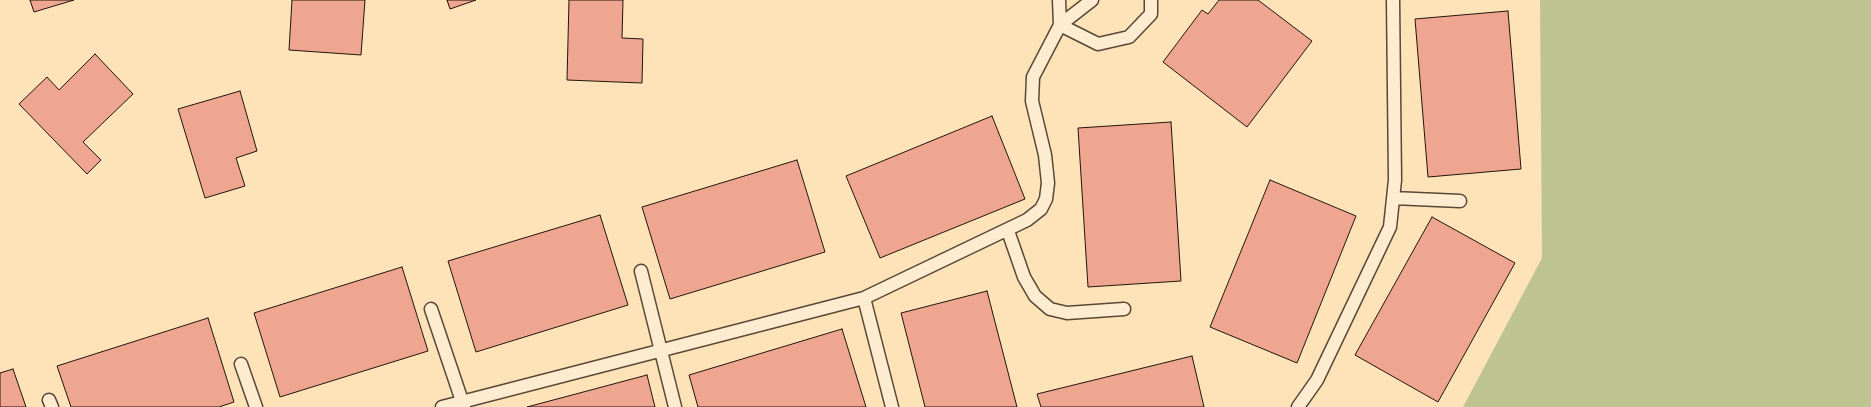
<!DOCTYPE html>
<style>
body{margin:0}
canvas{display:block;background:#fee2b8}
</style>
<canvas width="1871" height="407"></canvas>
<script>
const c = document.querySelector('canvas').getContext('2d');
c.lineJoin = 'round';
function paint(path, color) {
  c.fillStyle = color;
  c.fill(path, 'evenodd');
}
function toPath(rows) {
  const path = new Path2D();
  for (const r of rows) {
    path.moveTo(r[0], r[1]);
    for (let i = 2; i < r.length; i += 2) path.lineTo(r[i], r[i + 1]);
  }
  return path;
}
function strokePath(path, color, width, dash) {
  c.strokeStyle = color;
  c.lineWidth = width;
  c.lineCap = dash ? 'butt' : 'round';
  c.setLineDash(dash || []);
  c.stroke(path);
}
paint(toPath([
 [1540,0,1871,0,1871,407,1463,407,1542,258]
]), '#bdc491');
const building = toPath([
 [30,0,74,0,34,12,30,0],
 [292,0,365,0,361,55,289,50,292,0],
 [447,0,476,0,450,9,447,0],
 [569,0,623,0,622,38,643,39,642,83,567,80,569,0],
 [1219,0,1258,0,1312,41,1247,127,1163,62,1202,10,1208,14,1219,0],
 [1508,11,1521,169,1428,177,1415,19,1508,11],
 [95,54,133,94,83,142,101,160,87,174,19,104,47,77,59,90,95,54],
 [240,91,257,151,236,158,245,186,205,198,178,109,240,91],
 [992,116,1025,199,880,258,846,176,992,116],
 [1171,122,1181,281,1088,287,1078,128,1171,122],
 [797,160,825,252,670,299,642,207,797,160],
 [1270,180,1356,216,1297,363,1210,327,1270,180],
 [600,215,628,305,476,352,448,261,600,215],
 [1432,217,1515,263,1438,402,1355,355,1432,217],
 [402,267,428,351,280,397,254,313,402,267],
 [987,291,1017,407,925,407,901,313,987,291],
 [208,318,234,402,219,407,71,407,57,366,208,318],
 [842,329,866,407,698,407,689,375,842,329],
 [1192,356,1204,407,1041,407,1037,394,1192,356],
 [13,369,26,407,0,407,0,373,13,369],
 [647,375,655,407,527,407,647,375]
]);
paint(building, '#eea690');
strokePath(building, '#21150b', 1);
const service = toPath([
 [1059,0,1060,25],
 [1060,25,1098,44,1129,37,1151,14,1151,0],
 [1393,198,1460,201],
 [1008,231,1024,277,1035,296,1050,309,1067,313,1124,309],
 [641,271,675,407],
 [864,298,892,407],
 [431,309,464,407],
 [241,364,256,407],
 [49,400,52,407],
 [442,407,864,298,1027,220,1041,209,1046,199,1048,183,1045,155,1032,101,1033,77,1060,25,1092,0],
 [1298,407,1317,380,1390,227,1395,180,1393,0]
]);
strokePath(service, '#584836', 15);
strokePath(service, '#feecd1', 12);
</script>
